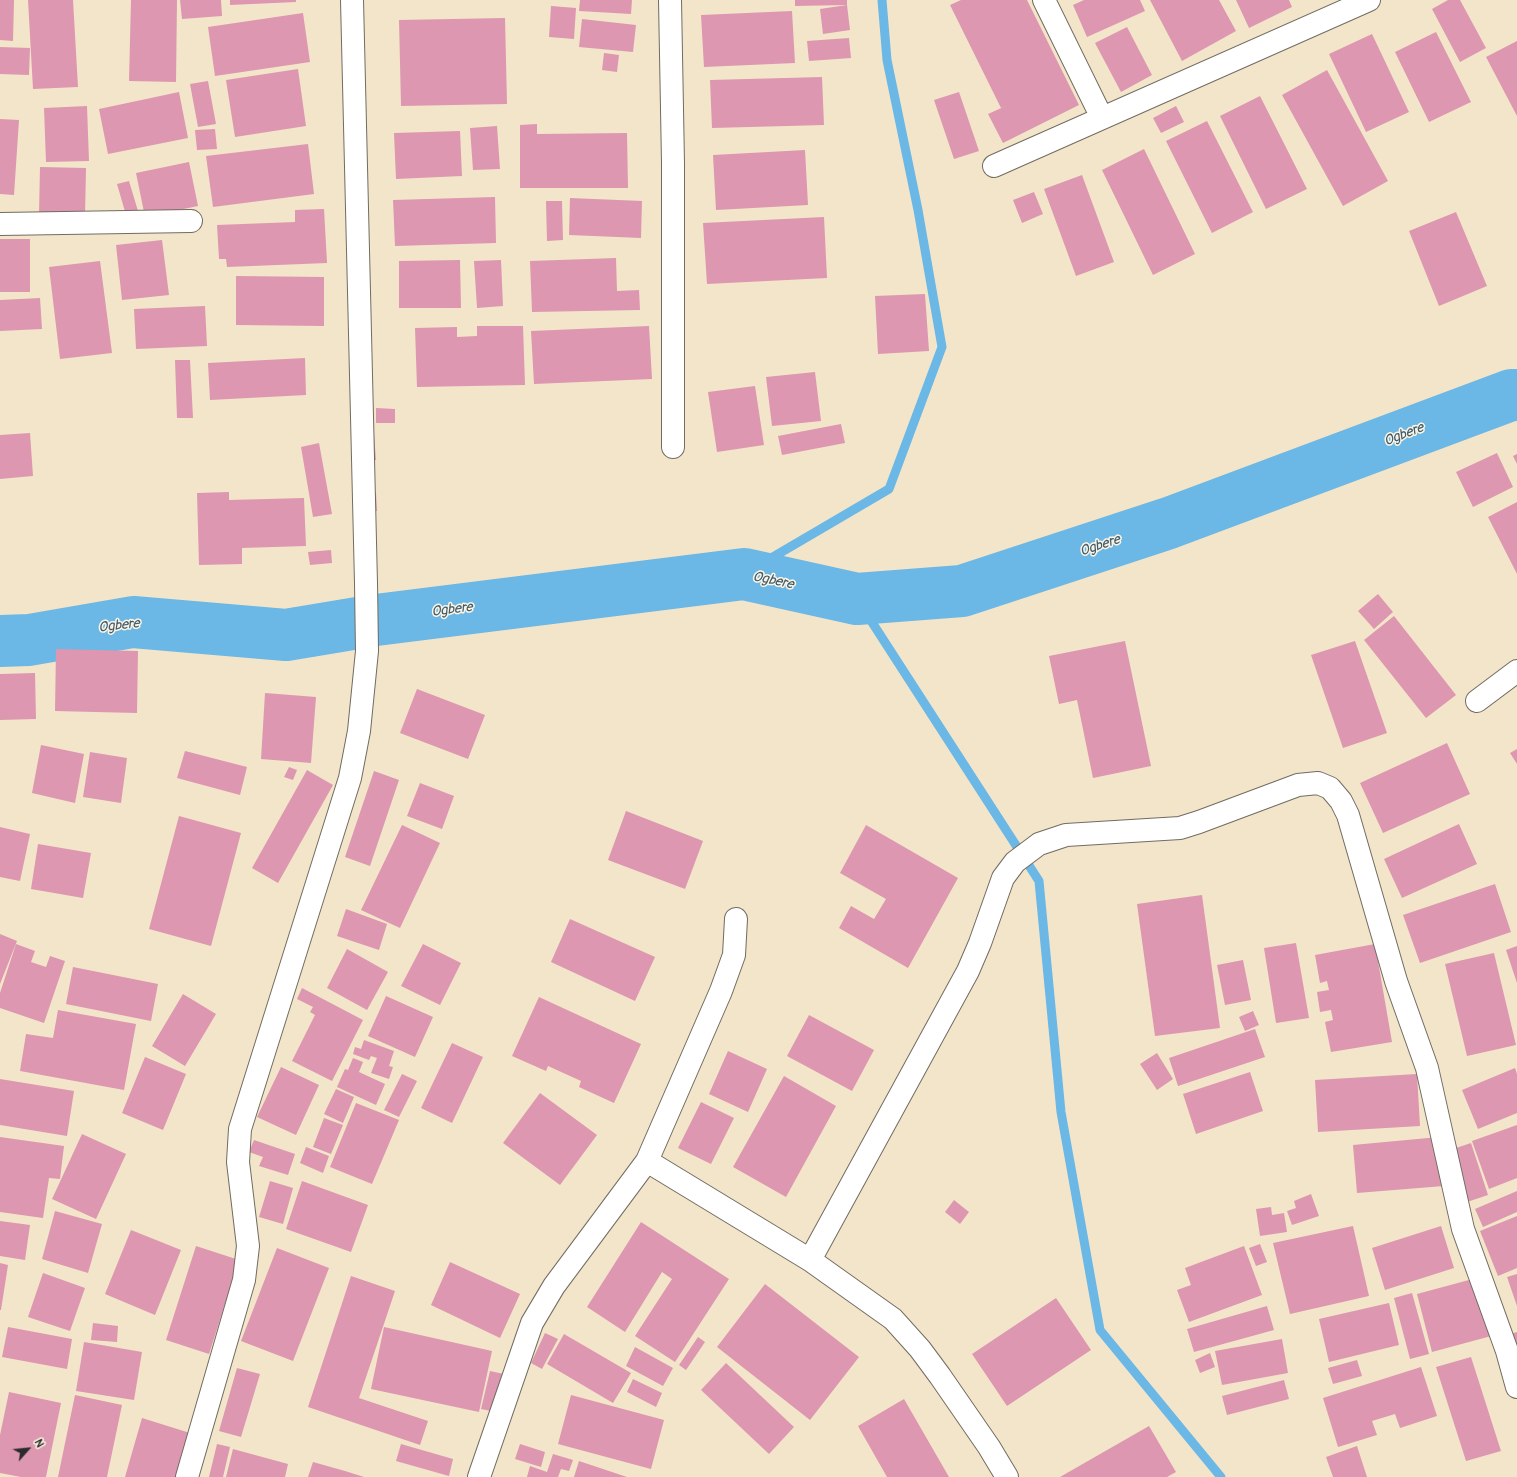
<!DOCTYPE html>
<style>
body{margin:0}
#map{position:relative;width:1517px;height:1477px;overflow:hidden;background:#f3e5c9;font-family:Pangolin,sans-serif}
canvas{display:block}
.north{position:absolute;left:8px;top:1429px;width:40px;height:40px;-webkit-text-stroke:3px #fcf5e5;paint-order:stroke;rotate:63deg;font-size:11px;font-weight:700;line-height:16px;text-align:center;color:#2b2b2b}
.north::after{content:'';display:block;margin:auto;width:14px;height:18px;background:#2b2b2b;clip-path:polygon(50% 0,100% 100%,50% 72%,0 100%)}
</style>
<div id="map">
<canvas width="1517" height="1477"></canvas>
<div class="north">N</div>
</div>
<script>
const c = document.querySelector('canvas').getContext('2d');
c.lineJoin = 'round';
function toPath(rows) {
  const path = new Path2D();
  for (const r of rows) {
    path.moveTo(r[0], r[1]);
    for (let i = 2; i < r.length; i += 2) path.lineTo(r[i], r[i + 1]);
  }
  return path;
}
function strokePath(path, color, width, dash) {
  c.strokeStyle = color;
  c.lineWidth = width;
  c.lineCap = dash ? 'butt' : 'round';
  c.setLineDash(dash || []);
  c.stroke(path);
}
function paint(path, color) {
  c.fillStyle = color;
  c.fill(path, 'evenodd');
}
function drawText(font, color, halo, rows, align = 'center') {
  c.font = font + ' Pangolin,sans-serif';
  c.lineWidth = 3;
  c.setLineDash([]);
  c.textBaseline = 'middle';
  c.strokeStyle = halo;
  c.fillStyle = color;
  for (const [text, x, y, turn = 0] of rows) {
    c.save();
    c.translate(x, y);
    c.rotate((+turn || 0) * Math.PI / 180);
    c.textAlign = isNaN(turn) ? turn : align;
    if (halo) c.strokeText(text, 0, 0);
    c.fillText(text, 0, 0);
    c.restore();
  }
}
strokePath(toPath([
 [744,574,889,489,942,347,918,210,887,60,882,0],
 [857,599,1039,881,1061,1112,1100,1330,1221,1477]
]), '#6bb7e5', 9);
strokePath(toPath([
 [0,641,29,640,133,622,286,635,376,620,744,574,857,599,962,591,1169,523,1511,395,1517,395]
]), '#6bb7e5', 52);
paint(toPath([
 [0,0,14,0,13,41,0,40],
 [28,0,73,0,78,87,33,89],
 [131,0,177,0,176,82,129,81],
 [180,0,221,0,222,16,182,19],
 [230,0,296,0,296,2,230,5],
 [580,0,632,0,631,14,579,11],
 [795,0,847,0,847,5,795,6],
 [961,0,1027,0,1079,105,1003,143,988,114,1008,105,1001,108,950,5],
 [1084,0,1140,0,1145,11,1087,37,1073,5],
 [1150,0,1219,0,1236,31,1182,61],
 [1236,0,1289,0,1292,7,1249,28],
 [1448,0,1460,0,1486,48,1460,62,1432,9],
 [847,5,850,30,823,34,820,9],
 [551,6,576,8,574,39,549,37],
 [792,11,795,63,704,67,701,15],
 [303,13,310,62,215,76,208,27],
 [505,18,507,104,401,106,399,20],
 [582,19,636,25,633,52,579,47],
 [1127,27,1152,75,1121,92,1095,43],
 [1436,32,1471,102,1429,122,1395,52],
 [1372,34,1409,112,1366,132,1329,54],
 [849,38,851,58,809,61,807,41],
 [1517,41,1517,116,1486,57],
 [0,47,30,48,29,75,0,74],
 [604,53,619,55,617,72,602,70],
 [298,69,306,126,235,137,226,80],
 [1327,70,1388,181,1343,206,1282,95],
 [822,77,824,125,712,128,710,80],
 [208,81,216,124,198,127,190,84],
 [179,92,188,138,108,154,99,109],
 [959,92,979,151,954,159,934,100],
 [1260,96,1307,189,1266,209,1220,116],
 [87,106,89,161,46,162,44,108],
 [1176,106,1184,122,1161,133,1153,118],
 [0,119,19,120,14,195,0,194],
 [1207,121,1253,212,1212,233,1166,141],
 [537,124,537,134,627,133,628,188,520,188,520,125],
 [497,126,500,169,473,170,470,128],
 [215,129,217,149,197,150,195,130],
 [460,131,462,176,396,179,394,133],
 [308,144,314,194,213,207,206,156],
 [1144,149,1195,254,1153,275,1102,170],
 [805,150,808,205,716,210,713,155],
 [189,162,198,206,145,217,136,173],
 [40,167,86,168,85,217,39,215],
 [1082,175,1114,262,1076,276,1044,189],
 [129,181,138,211,126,215,117,184],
 [1034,192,1043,214,1022,223,1013,200],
 [495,197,496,243,395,246,393,200],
 [570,198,642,201,641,238,569,235],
 [546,201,562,201,563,240,547,241],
 [324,209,327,263,227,267,226,259,219,259,217,225,295,222,295,210],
 [1456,212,1487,286,1439,306,1409,231],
 [824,217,827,278,707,284,703,223],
 [0,239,30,239,30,292,0,292],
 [162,240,169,295,122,300,116,245],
 [616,258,617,291,639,290,640,310,532,312,530,261],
 [460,260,461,308,399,308,399,261],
 [501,260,503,306,477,308,474,261],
 [100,261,112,353,60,359,49,267],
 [236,276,324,277,324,326,236,325],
 [925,294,929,351,878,354,875,296],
 [40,298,42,329,0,331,0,300],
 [205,306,207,346,136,349,134,309],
 [477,326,523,326,525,385,417,387,415,328,457,327,457,337,477,336],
 [649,326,652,379,534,384,531,331],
 [305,358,306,395,210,400,208,363],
 [175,360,190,360,193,418,177,418],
 [815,372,821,421,772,426,766,377],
 [755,386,764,445,717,452,708,392],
 [376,408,395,409,395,423,376,423],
 [841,424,845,443,782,455,778,436],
 [30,433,33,476,0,479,0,435],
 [374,434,376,460,367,461,365,435],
 [319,443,332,514,313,517,301,447],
 [1497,453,1513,487,1473,507,1456,472],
 [1517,454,1517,464,1513,456],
 [229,492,229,500,304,498,306,546,242,548,242,564,199,565,197,493],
 [376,492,377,511,368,512,366,493],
 [1517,502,1517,574,1488,517],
 [331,550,332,563,310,565,308,552],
 [1378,594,1393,612,1374,629,1358,611],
 [1394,616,1456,695,1426,718,1364,640],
 [1125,641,1151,766,1093,778,1077,700,1059,704,1049,656],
 [1355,641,1387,733,1343,748,1311,655],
 [56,649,138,651,137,713,55,711],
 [35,673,36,719,0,720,0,674],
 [417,689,485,715,468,759,400,733],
 [265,693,316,697,311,763,261,759],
 [1447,743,1470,794,1383,833,1360,783],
 [41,745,84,754,75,803,32,793],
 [1517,749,1517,764,1510,753],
 [185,751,247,767,240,795,177,778],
 [90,752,127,758,121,803,83,797],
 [289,767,297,770,293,780,284,777],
 [307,770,333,785,278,883,252,868],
 [374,771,399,780,370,866,345,857],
 [420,783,454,796,442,829,407,816],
 [626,811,703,841,685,889,608,860],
 [179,816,241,833,211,946,149,929],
 [1459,824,1477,864,1402,898,1384,859],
 [402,825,440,843,400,928,361,910],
 [866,825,958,878,908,968,839,928,851,906,874,919,886,899,840,873],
 [0,827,30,834,20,881,0,877],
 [38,844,91,853,83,898,31,889],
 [1495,884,1511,932,1420,963,1403,915],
 [1202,895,1220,1028,1155,1036,1137,904],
 [346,909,387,924,379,950,337,936],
 [570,919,655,957,635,1001,551,962],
 [0,934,17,941,0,984],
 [1296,943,1309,1018,1276,1023,1264,948],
 [16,944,35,951,31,962,46,967,50,956,65,961,44,1023,0,1008,0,993],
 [423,944,461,963,440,1005,401,986],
 [1375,944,1392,1042,1331,1052,1325,1022,1333,1020,1331,1010,1320,1012,1317,992,1329,990,1327,981,1320,983,1315,955],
 [1517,946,1517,983,1506,950],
 [347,949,388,972,367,1010,327,988],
 [1494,953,1516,1045,1467,1056,1445,964],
 [1243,960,1251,1000,1225,1005,1217,965],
 [73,967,158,984,151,1021,66,1004],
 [302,988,363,1020,332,1081,292,1061,315,1015,310,1012,313,1007,297,999],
 [183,994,216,1014,185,1066,152,1046],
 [386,996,433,1017,415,1057,368,1036],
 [539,997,641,1044,614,1103,579,1087,581,1081,548,1066,546,1071,512,1056],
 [58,1010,136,1024,124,1090,20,1071,26,1034,53,1038],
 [1253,1011,1259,1025,1245,1031,1239,1017],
 [809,1015,874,1050,852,1091,787,1056],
 [1255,1029,1265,1057,1178,1086,1169,1058],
 [364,1040,394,1051,389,1066,393,1067,389,1079,371,1073,377,1058,371,1056,369,1060,353,1054,355,1047,361,1049],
 [452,1043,483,1057,452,1123,421,1108],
 [728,1051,767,1069,748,1112,709,1094],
 [1157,1053,1173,1079,1157,1090,1140,1064],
 [145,1057,186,1074,163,1130,122,1113],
 [353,1058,363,1062,359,1072,385,1084,376,1105,337,1087,345,1069,348,1070],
 [281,1067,319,1085,296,1135,257,1117],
 [1515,1068,1517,1074,1517,1113,1478,1129,1462,1090],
 [1250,1072,1263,1111,1196,1134,1183,1094],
 [402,1074,417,1081,399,1117,384,1110],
 [1417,1074,1420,1126,1318,1132,1315,1080],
 [784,1076,836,1106,786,1197,733,1167],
 [0,1079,74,1091,67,1136,0,1125],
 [336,1089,354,1097,343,1123,324,1114],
 [540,1093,597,1135,560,1185,503,1143],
 [701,1102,734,1118,711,1164,678,1148],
 [356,1103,399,1120,372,1184,330,1167],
 [324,1118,343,1125,331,1154,313,1147],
 [1517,1125,1517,1178,1489,1189,1472,1141],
 [82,1134,126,1154,96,1219,52,1199],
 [0,1137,64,1146,60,1179,49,1178,43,1218,0,1212],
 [1439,1137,1444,1186,1357,1193,1353,1145],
 [254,1140,295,1154,288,1175,259,1166,263,1157,249,1152],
 [1471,1143,1488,1195,1467,1202,1450,1150],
 [306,1147,329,1156,323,1173,300,1163],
 [270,1181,293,1188,283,1224,259,1217],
 [302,1181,368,1205,351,1252,286,1229],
 [1517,1191,1517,1212,1483,1227,1475,1209],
 [1311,1194,1319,1216,1292,1225,1287,1211,1296,1208,1294,1201],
 [954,1200,969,1212,960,1224,945,1212],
 [1271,1207,1272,1215,1284,1213,1287,1232,1260,1236,1256,1209],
 [55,1211,102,1224,88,1273,42,1259],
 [1517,1216,1517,1268,1498,1276,1480,1231],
 [0,1221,30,1225,25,1260,0,1256],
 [641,1222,729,1279,675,1362,635,1336,672,1279,662,1272,625,1332,587,1307],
 [1353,1226,1369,1296,1290,1314,1273,1243],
 [1441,1226,1454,1268,1385,1290,1372,1248],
 [131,1230,181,1250,155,1315,105,1294],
 [1260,1244,1267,1262,1256,1266,1249,1248],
 [196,1246,239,1260,209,1354,166,1340],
 [1244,1246,1262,1295,1189,1322,1177,1290,1191,1285,1185,1268],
 [277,1248,329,1268,293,1361,241,1341],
 [450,1262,520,1294,500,1338,431,1305],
 [0,1263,8,1265,1,1310,0,1310],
 [43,1273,85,1288,70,1331,28,1317],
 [1517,1274,1517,1306,1507,1277],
 [351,1276,395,1291,359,1398,428,1421,420,1445,308,1407],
 [1480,1277,1495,1335,1432,1352,1417,1294],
 [765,1284,859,1357,810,1420,717,1347],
 [1412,1293,1429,1354,1410,1359,1394,1298],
 [1056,1298,1091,1350,1007,1406,972,1354],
 [1389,1303,1399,1345,1329,1362,1319,1319],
 [1267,1306,1274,1330,1194,1352,1187,1329],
 [93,1323,118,1326,117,1342,91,1340],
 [8,1327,72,1339,67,1369,2,1357],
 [384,1327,492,1351,479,1412,371,1389],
 [1517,1332,1517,1363,1507,1335],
 [545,1333,558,1339,542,1369,531,1363],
 [564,1334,631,1373,613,1403,547,1364],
 [698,1337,705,1342,686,1370,679,1365],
 [1282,1339,1288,1373,1222,1385,1215,1351],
 [84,1342,142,1352,134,1400,76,1391],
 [635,1347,673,1368,663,1386,626,1366],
 [1210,1353,1215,1367,1200,1373,1195,1360],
 [1471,1357,1501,1451,1466,1461,1436,1367],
 [1357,1360,1362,1376,1333,1384,1328,1368],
 [726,1363,794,1427,769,1454,701,1390],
 [1421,1367,1437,1416,1400,1428,1395,1414,1372,1421,1377,1435,1338,1447,1323,1398],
 [237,1368,260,1374,241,1437,219,1431],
 [490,1371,504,1374,496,1412,481,1409],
 [633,1379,662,1393,656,1407,627,1392],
 [1284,1380,1289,1399,1227,1415,1222,1396],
 [9,1392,61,1403,46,1477,21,1477,0,1473,0,1435],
 [75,1395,122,1405,107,1477,58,1477],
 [571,1395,664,1420,651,1469,558,1444],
 [904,1399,949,1477,887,1477,858,1426],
 [142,1418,190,1433,177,1477,125,1477],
 [1149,1426,1176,1472,1167,1477,1060,1477],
 [217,1444,230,1447,223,1477,209,1477],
 [401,1444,453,1459,449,1476,396,1461],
 [520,1444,545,1452,541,1467,515,1459],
 [1357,1446,1367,1477,1333,1477,1326,1457],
 [233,1449,288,1464,285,1477,226,1477],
 [553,1454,573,1460,569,1471,561,1469,558,1477,527,1477,530,1466,547,1472],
 [579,1461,627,1477,574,1477],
 [313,1462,345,1471,364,1477,308,1477]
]), '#dd97b0');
const minor = toPath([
 [670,0,673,163,673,447],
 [1044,0,1102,118],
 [994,166,1369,0],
 [0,224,191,221],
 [1477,701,1517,671],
 [647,1161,810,1260,893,1319,920,1349,940,1376,989,1447,1007,1477],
 [810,1260,968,971,980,943,1003,878,1015,862,1039,844,1066,835,1180,828,1199,822,1298,785,1318,783,1330,788,1341,801,1348,815,1396,981,1427,1068,1463,1229,1507,1351,1517,1387],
 [187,1477,244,1280,248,1246,238,1162,240,1129,350,778,359,731,367,651,366,583,352,0],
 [479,1477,532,1323,554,1286,647,1161,721,991,734,955,736,919]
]);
strokePath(minor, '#716c62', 24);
strokePath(minor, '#fff', 22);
drawText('italic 14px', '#415c6c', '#fcf5e5', [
 ["Ogbere",1404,435,-21],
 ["Ogbere",1100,546,-18],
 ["Ogbere",773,581,12],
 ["Ogbere",452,610,-7],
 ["Ogbere",119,626,-6]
]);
</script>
